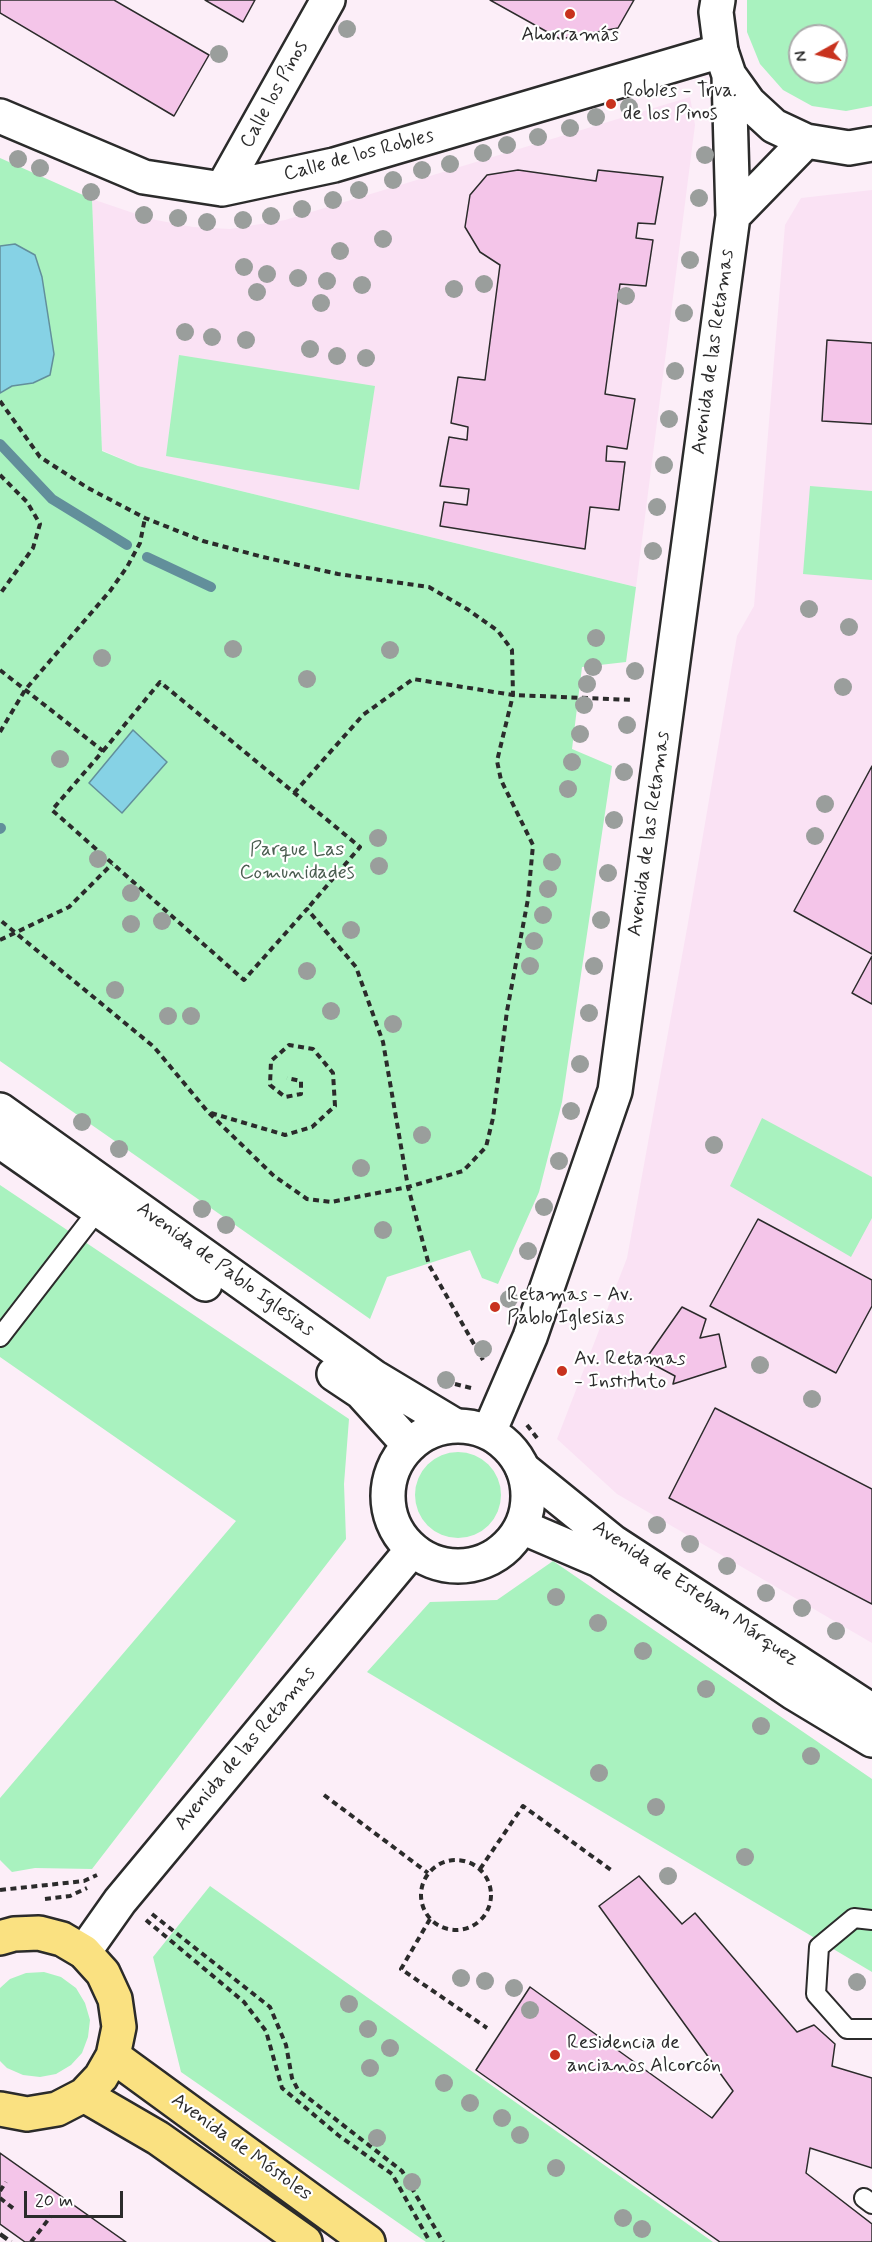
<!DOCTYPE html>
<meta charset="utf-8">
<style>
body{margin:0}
#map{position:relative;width:872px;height:2242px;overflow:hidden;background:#fceef8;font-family:Mynerve,sans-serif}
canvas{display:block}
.north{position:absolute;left:788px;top:24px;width:60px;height:60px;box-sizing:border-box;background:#fff;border:2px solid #aaa;border-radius:50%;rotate:262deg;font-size:16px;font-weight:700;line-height:24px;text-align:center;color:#2b2b2b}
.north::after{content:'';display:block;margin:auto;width:21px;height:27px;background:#c8321e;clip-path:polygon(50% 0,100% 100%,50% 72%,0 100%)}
.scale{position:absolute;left:24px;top:2191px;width:99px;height:27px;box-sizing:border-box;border:3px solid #2b2b2b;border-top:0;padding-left:8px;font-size:18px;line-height:21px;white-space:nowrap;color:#2b2b2b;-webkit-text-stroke:4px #fff;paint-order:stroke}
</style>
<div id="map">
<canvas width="872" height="2242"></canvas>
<div class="north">N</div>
<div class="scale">20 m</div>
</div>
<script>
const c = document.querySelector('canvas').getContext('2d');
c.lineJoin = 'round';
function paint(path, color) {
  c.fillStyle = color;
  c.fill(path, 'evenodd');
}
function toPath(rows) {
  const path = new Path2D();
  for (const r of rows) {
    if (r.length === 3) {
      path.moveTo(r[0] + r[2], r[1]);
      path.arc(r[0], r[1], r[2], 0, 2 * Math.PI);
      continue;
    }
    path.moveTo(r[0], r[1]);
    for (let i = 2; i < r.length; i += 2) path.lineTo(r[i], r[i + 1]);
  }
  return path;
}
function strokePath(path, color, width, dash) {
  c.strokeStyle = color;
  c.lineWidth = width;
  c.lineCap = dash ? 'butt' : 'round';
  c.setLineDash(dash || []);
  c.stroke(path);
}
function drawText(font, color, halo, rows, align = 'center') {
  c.font = font + ' Mynerve,sans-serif';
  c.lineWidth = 4.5;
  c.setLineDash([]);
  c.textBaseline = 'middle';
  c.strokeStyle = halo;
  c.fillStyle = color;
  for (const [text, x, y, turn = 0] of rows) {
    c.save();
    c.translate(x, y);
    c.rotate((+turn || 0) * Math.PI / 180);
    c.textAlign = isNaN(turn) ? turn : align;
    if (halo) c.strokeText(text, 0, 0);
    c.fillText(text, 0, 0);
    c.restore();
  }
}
paint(toPath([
 [690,97,695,125,636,587,138,466,102,450,92,199,151,219,193,227,230,229,285,220],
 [872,190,872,1643,617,1494,557,1439,627,1258,688,923,737,636,754,606,785,225,801,198]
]), '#fae2f4');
paint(toPath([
 [747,0,872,0,872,106,846,111,812,106,783,90,760,64,747,32],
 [800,36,836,36,836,72,800,72],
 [0,158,92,199,102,451,138,466,636,587,626,662,582,667,572,749,612,766,562,1102,539,1192,498,1284,482,1278,470,1250,387,1277,370,1319,0,1061],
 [179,355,375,386,359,490,166,456],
 [810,486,872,491,872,580,803,574],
 [762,1118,872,1177,872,1218,851,1257,730,1186],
 [0,1185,349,1419,344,1484,346,1539,92,1869,35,1868,12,1872,0,1860,0,1798,236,1521,0,1357],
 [458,1495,43],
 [553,1561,872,1779,872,1972,367,1672,430,1602,497,1600],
 [210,1886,713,2242,426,2242,181,2072,153,1957],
 [44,1972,61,1977,76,1988,85,2003,90,2020,88,2037,82,2053,71,2065,56,2074,40,2077,23,2075,7,2068,0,2061,0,1988,10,1979,26,1973]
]), '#a9f2bf');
const water = toPath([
 [15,244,35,255,42,277,54,354,50,375,33,383,12,386,0,393,0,246,15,244],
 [133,730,167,762,122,813,89,783,133,730]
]);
paint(water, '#86d2e5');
strokePath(water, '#628f9b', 1.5);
strokePath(toPath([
 [0,444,52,499,127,545],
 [147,557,211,587],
 [0,829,1,828]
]), '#628f9b', 10);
const building = toPath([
 [0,0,114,0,209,55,174,116,0,13,0,0],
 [205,0,255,0,243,22,205,0],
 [490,0,634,0,618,28,560,39,490,0],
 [518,170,596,181,598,170,663,177,655,224,638,223,636,238,653,240,646,286,620,284,605,394,635,399,627,449,607,446,606,461,625,462,619,510,590,507,585,549,440,526,444,502,467,505,469,489,440,486,449,437,467,440,468,427,451,423,458,377,485,380,500,265,480,252,465,227,470,195,487,175,518,170],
 [827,340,872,343,872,424,822,421,827,340],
 [872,766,872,954,794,911,872,766],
 [872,956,872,1004,852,993,872,956],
 [758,1219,872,1280,872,1306,836,1373,710,1306,758,1219],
 [682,1307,706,1319,700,1338,719,1334,726,1367,673,1384,675,1376,645,1360,682,1307],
 [715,1408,872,1489,872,1604,669,1498,715,1408],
 [639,1876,682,1924,695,1913,797,2032,814,2025,835,2044,832,2066,872,2078,872,2168,810,2148,806,2173,872,2224,872,2242,720,2242,476,2070,530,1987,712,2118,733,2091,599,1906,639,1876],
 [0,2153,126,2242,25,2242,0,2224,0,2153]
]);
paint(building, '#f4c5e9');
strokePath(building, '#2b2b2b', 1.5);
const service = toPath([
 [0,1337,98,1210],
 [872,1920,854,1918,819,1947,816,1994,847,2029,872,2029],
 [864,2198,872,2204]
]);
const minor = toPath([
 [0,116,144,177,222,189,334,165,721,51],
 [222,189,328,0],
 [0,1110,374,1377,454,1425],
 [0,1141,205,1284],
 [334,1374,361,1392,409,1445],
 [523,1469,613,1542,872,1711],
 [522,1527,599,1560,794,1693,872,1740]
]);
const tertiary = toPath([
 [718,0,716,12,721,51,729,75,749,103,774,126,806,141,849,148,872,144],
 [733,216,806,141],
 [458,1496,70],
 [489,1432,530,1337,615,1091,733,216,729,75],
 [84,1952,120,1901,412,1550]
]);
const primary = toPath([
 [0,1938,14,1934,39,1933,62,1939,84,1952,103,1973,115,1999,119,2027,113,2056,101,2077,84,2095,57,2109,27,2114,0,2109],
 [113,2056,368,2242],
 [84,2095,158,2138,305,2242]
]);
strokePath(service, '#2b2b2b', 22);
strokePath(minor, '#2b2b2b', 38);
strokePath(tertiary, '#2b2b2b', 38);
strokePath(primary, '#2b2b2b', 38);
strokePath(toPath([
 [0,401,40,457,88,488,145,518,203,541,263,557,338,574,429,587,467,609,498,631,512,650,513,695,497,761,501,780,533,845,528,899,507,1011,493,1118,486,1147,463,1171,408,1187,331,1202,307,1199,274,1176,208,1112,154,1047,0,920],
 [0,475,27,502,40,524,33,548,0,594],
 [0,670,103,751,52,810,244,980,307,909,356,967,383,1042,408,1187,429,1265,483,1360],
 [0,732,25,690,110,591,127,567,140,543,145,518],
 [103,751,160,682,360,847,307,909],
 [294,793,363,715,413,679,513,695,634,700],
 [0,940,69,907,112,864],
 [211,1113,285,1135,312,1127,335,1106,333,1073,313,1049,289,1045,271,1061,270,1085,285,1097,301,1094,301,1081,287,1078],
 [455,1384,471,1388],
 [527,1425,537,1438],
 [324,1795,428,1873],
 [456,1895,35],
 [480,1869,523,1806,611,1870],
 [0,1890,84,1881,97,1875],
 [45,1899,70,1896,87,1888],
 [152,1914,270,2007,286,2045,292,2078,298,2090,402,2171,443,2242],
 [430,1919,401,1969,487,2028],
 [146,1920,244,2002,266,2031,282,2088,338,2135,392,2174,430,2242],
 [0,2191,6,2182],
 [0,2198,14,2209],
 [31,2242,51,2216]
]), '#2b2b2b', 4, [6, 4.5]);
strokePath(service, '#fff', 18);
strokePath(minor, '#fff', 33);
strokePath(tertiary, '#fff', 33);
strokePath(primary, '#fae181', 33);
strokePath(toPath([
 [0,2234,11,2242]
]), '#2b2b2b', 4.5, [9, 4.5]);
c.fillStyle = '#9a9e9c';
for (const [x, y] of [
 [347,29],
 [219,54],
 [629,107],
 [596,117],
 [570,128],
 [538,137],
 [507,145],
 [483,153],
 [705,155],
 [18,159],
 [450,164],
 [40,168],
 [422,170],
 [393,180],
 [359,190],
 [91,192],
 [699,198],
 [333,200],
 [302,209],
 [144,215],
 [271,216],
 [178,218],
 [243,220],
 [207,222],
 [383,239],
 [340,251],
 [690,260],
 [244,267],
 [267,274],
 [298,278],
 [327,281],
 [484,284],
 [362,285],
 [454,289],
 [257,292],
 [626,296],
 [321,303],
 [684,313],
 [185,332],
 [212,337],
 [246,340],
 [310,349],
 [337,356],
 [366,358],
 [675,371],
 [669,419],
 [664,465],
 [657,507],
 [653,551],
 [809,609],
 [849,627],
 [596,638],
 [233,649],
 [390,650],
 [102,658],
 [593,667],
 [635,671],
 [307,679],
 [587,684],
 [843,687],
 [584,705],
 [627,725],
 [580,734],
 [60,759],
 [572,762],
 [624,772],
 [568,789],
 [825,804],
 [614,820],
 [815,836],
 [378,838],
 [98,859],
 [552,862],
 [379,866],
 [608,873],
 [548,889],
 [131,893],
 [543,915],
 [601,920],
 [162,921],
 [131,924],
 [351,930],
 [534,941],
 [530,966],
 [594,966],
 [307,971],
 [115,990],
 [331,1011],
 [589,1013],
 [168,1016],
 [191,1016],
 [393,1024],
 [580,1064],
 [571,1111],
 [82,1122],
 [422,1135],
 [714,1145],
 [119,1149],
 [559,1161],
 [361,1168],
 [544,1207],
 [202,1209],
 [226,1225],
 [383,1230],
 [528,1251],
 [509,1299],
 [483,1349],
 [760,1365],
 [446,1380],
 [812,1399],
 [657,1525],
 [690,1544],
 [727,1566],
 [766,1593],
 [556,1597],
 [802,1608],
 [598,1623],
 [836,1631],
 [643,1651],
 [706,1689],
 [761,1726],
 [811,1756],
 [599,1773],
 [656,1807],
 [745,1857],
 [668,1876],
 [461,1978],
 [485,1981],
 [857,1982],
 [514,1988],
 [349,2004],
 [530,2010],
 [368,2029],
 [390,2048],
 [370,2068],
 [444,2083],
 [470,2103],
 [502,2118],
 [520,2135],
 [377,2138],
 [556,2168],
 [412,2182],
 [623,2218],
 [642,2229]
]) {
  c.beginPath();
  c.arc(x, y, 9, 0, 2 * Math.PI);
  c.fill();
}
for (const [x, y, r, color] of [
 [570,14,6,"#c8321e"],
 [611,104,6,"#c8321e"],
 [495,1307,6,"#c8321e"],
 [562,1371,6,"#c8321e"],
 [555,2055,6,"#c8321e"]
]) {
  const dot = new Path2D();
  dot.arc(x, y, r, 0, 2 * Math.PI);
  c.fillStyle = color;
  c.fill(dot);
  strokePath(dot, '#fff', 2);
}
drawText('20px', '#2b2b2b', '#fff', [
 ["Ahorramás",570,36,"center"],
 ["Robles - Trva.",623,92],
 ["de los Pinos",623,115],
 ["Retamas - Av.",507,1296],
 ["Pablo Iglesias",507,1319],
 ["Av. Retamas",574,1360],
 ["- Instituto",574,1383],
 ["Residencia de",567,2044],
 ["ancianos Alcorcón",567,2067]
], 'left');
drawText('20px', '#2b2b2b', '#fff', [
 ["Calle los Pinos",275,95,-61],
 ["Calle de los Robles",359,156,-15],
 ["Avenida de las Retamas",714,352,-82],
 ["Avenida de las Retamas",650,834,-82],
 ["Avenida de Pablo Iglesias",225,1270,36],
 ["Avenida de Esteban Márquez",695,1594,34],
 ["Avenida de las Retamas",246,1749,-50],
 ["Avenida de Móstoles",241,2148,36]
]);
drawText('20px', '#4a5d50', '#fff', [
 ["Parque Las",297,851],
 ["Comunidades",297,874]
]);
</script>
